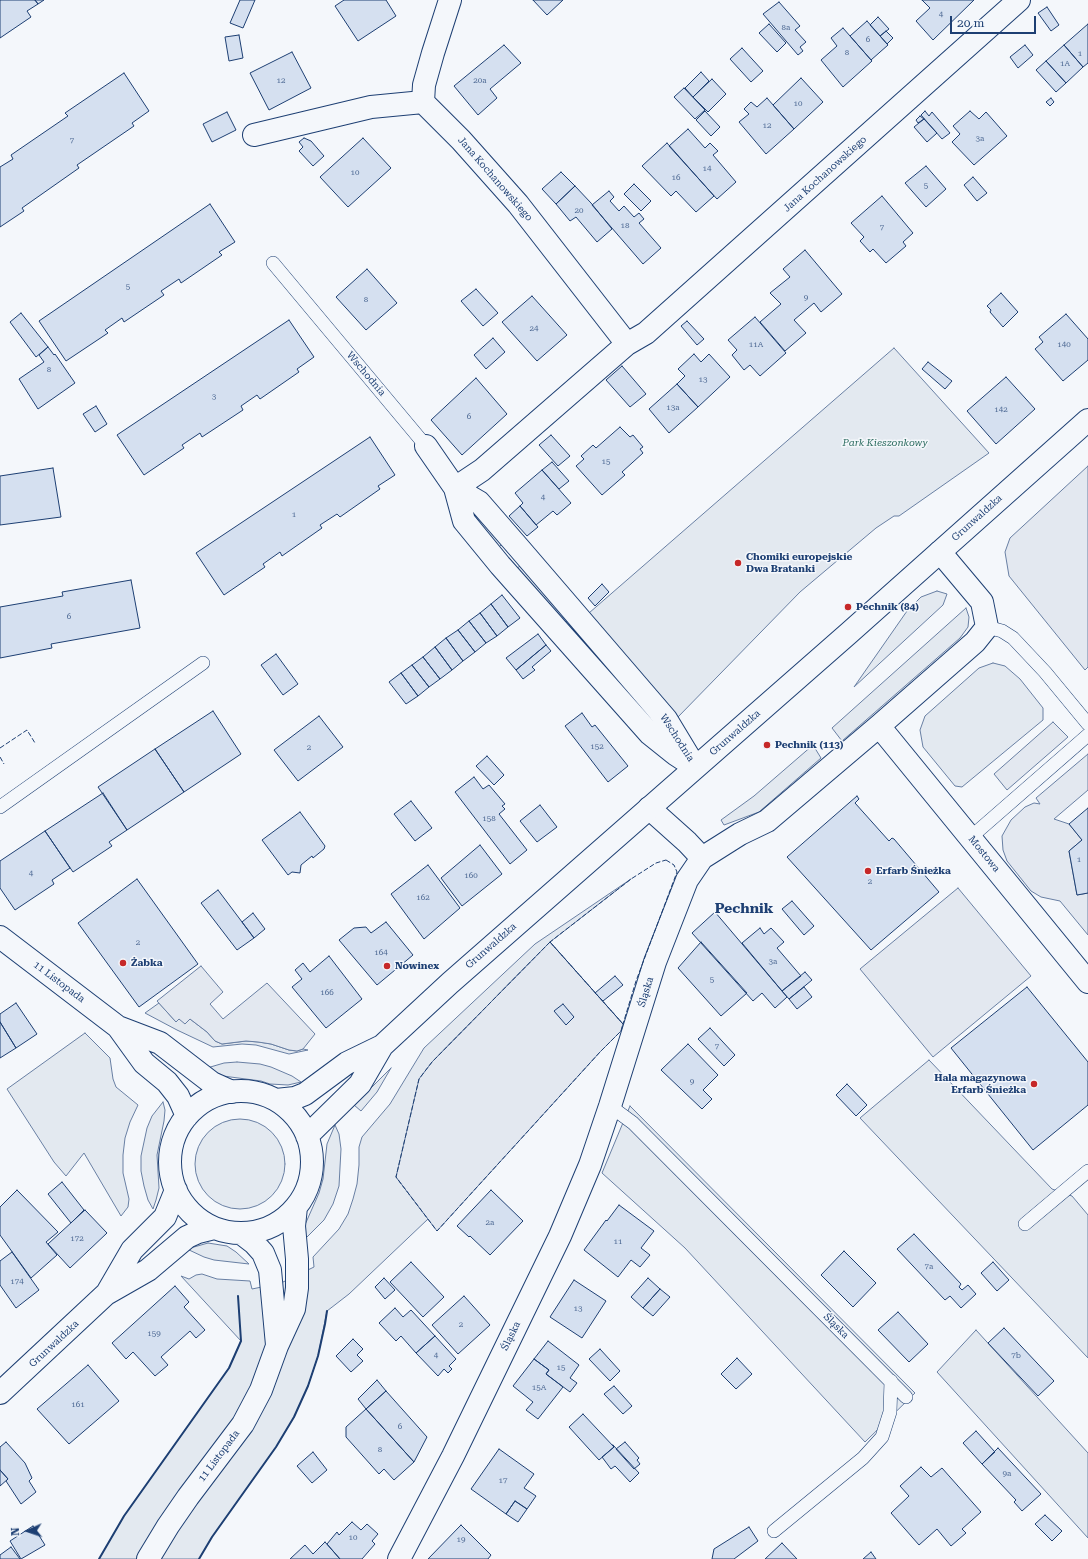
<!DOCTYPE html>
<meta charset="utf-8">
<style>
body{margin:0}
#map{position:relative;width:1088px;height:1559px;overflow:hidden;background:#f4f7fb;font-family:"Roboto Serif",serif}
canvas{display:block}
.north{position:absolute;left:8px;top:1511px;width:40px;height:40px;-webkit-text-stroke:3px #f4f7fb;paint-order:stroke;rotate:267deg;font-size:11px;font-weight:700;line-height:16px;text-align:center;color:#1d3f73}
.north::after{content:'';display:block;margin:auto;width:14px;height:18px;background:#1d3f73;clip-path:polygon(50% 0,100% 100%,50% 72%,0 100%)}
.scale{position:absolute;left:950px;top:16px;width:86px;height:18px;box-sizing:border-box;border:2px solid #1d3f73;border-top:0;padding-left:5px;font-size:12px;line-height:14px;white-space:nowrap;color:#1d3f73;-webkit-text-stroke:3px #f4f7fb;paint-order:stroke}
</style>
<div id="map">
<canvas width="1088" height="1559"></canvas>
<div class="north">N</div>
<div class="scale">20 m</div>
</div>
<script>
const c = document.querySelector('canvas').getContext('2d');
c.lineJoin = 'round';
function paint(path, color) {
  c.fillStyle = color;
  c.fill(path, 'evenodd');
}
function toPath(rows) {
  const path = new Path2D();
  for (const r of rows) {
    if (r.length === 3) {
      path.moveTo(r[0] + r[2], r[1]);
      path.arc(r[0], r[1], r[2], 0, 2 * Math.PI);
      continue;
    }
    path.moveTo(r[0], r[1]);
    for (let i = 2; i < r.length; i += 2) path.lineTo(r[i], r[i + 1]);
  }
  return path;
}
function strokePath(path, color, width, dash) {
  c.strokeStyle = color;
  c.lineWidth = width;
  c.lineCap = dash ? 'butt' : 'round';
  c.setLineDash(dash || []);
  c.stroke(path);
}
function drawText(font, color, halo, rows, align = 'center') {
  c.font = font + ' "Roboto Serif",serif';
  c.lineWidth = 3;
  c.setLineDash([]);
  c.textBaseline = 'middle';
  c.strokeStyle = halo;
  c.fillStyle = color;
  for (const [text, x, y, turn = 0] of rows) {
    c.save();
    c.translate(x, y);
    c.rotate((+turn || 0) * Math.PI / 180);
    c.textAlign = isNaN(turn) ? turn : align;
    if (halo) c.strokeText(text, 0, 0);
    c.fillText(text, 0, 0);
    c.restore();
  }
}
const green = toPath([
 [894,348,989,453,899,516,894,516,876,528,800,592,677,718,589,613,894,348],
 [469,507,502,544,498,548,465,510,469,507],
 [520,566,567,621,563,624,516,569,520,566],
 [937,591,947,594,943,605,854,687,907,611,921,597,937,591],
 [966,608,969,617,968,627,960,638,842,741,832,728,966,608],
 [575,629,661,729,658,733,571,633,575,629],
 [993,663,1005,666,1020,679,1043,708,1043,720,962,787,955,786,923,747,920,730,925,716,979,668,993,663],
 [813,745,821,758,759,812,724,825,721,820,754,796,813,745],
 [631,879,550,942,432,1062,396,1177,428,1219,349,1294,327,1311,318,1356,308,1386,294,1417,276,1447,212,1537,199,1559,99,1559,124,1516,229,1368,241,1341,181,1276,189,1279,196,1275,202,1274,217,1279,250,1281,252,1289,281,1283,314,1267,313,1257,339,1229,348,1214,353,1199,357,1184,359,1165,359,1147,362,1137,390,1104,424,1048,535,944,631,879],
 [159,1003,176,1022,179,1019,190,1019,207,1032,215,1041,222,1044,246,1041,259,1042,271,1044,289,1050,297,1051,303,1049,308,1050,289,1054,256,1045,242,1044,213,1047,177,1030,145,1013,159,1003],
 [85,1033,110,1058,113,1079,116,1087,138,1105,130,1122,125,1138,123,1155,123,1173,129,1199,128,1207,121,1216,84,1153,66,1176,54,1162,7,1089,85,1033],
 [929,1060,1052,1189,1072,1196,1088,1215,1088,1358,860,1118,929,1060],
 [237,1062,260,1064,271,1067,292,1076,301,1082,288,1085,270,1084,261,1081,223,1076,207,1068,224,1063,237,1062],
 [391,1068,377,1092,361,1111,354,1105,391,1068],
 [163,1102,165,1110,164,1121,157,1155,159,1188,156,1200,153,1209,148,1200,144,1186,141,1171,141,1156,147,1128,152,1116,163,1102],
 [630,1106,915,1393,865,1442,685,1248,602,1173,630,1106],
 [240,1164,45],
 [335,1125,339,1134,341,1149,339,1186,333,1204,324,1220,303,1241,304,1227,319,1193,323,1179,327,1144,335,1125],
 [208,1243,227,1246,236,1252,249,1264,214,1260,204,1257,187,1249,208,1243],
 [976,1330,1088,1453,1088,1538,937,1372,976,1330]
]);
paint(green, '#e3e9f0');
strokePath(green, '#687fa3', 1);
const parking = toPath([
 [1088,466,1088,667,1085,670,1009,576,1005,552,1010,538,1088,466],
 [1053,722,1068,737,1007,790,994,774,1053,722],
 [1088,754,1088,790,1054,819,1069,824,1082,840,1069,851,1077,895,1088,893,1088,935,1060,901,1041,897,1031,891,1007,861,1003,850,1002,836,1011,820,1025,807,1034,803,1040,804,1036,798,1088,754],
 [958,888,1031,976,933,1057,860,969,958,888],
 [550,942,623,1024,621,1031,600,1052,437,1231,396,1177,419,1079,432,1062,550,942],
 [201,966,223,992,210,1004,223,1019,267,983,315,1034,303,1049,297,1051,289,1050,271,1044,258,1042,246,1041,222,1044,215,1041,207,1032,190,1019,185,1024,179,1019,176,1022,157,1001,201,966]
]);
paint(parking, '#e3e8f0');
strokePath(parking, '#687fa3', 1);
const building = toPath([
 [0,0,35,0,38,4,27,11,31,17,0,38,0,0],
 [35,0,44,0,38,4,35,0],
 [240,0,255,0,243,28,230,23,240,0],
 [344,0,386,0,396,16,358,41,335,6,344,0],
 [533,0,563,0,547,15,533,0],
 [922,0,974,0,933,40,916,21,930,8,922,0],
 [779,2,800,26,795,30,806,42,800,47,803,51,798,55,763,14,779,2],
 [1047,7,1059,25,1051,31,1038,13,1047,7],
 [878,17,889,29,880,36,870,25,878,17],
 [867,21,888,45,871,60,850,36,867,21],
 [769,24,786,43,777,52,759,33,769,24],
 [1088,24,1088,63,1083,67,1064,45,1088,24],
 [843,28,872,61,843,87,821,60,837,46,831,38,843,28],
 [886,31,893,38,887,44,880,36,886,31],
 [239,35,243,58,229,61,225,37,239,35],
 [504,45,521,63,490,89,497,98,478,115,454,86,504,45],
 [1025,45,1033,55,1018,68,1010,57,1025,45],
 [1064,45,1083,67,1066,83,1046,61,1064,45],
 [742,48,763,71,751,82,730,59,742,48],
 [292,52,311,88,269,110,250,73,292,52],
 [1046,61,1066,83,1056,92,1036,70,1046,61],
 [701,72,709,81,693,97,685,88,701,72],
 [124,73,149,111,132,123,134,126,77,165,79,168,22,208,24,211,0,227,0,167,13,159,11,155,68,116,65,113,124,73],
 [801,78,823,102,794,129,773,105,801,78],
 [712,79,726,94,708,112,693,97,712,79],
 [684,88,705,110,695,119,674,97,684,88],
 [767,98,794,129,766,154,739,122,749,114,744,109,751,102,757,107,767,98],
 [1051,98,1054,102,1050,106,1046,102,1051,98],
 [705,111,720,127,711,136,696,120,705,111],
 [925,111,929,116,932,112,950,133,942,139,921,115,925,111],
 [970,111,979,119,986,112,1007,136,974,165,952,142,960,134,953,126,970,111],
 [227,112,236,130,212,142,203,124,227,112],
 [920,116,924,119,918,123,916,120,920,116],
 [924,119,937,133,927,142,914,127,924,119],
 [688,129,705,148,710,143,718,151,713,155,736,182,717,199,669,146,688,129],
 [304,138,311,141,324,156,313,166,299,151,303,147,299,142,304,138],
 [363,138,391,168,348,207,320,177,363,138],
 [667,143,714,196,696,212,676,191,671,196,642,166,667,143],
 [926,166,946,189,926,207,905,183,926,166],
 [561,172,575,186,556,204,542,189,561,172],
 [973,177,987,193,977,201,964,185,973,177],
 [634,184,651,201,641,211,624,194,634,184],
 [575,186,591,203,612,229,597,242,576,217,570,221,556,204,575,186],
 [609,191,614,197,610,201,619,211,624,206,634,217,639,213,644,219,639,223,661,248,643,264,592,205,609,191],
 [882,196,913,233,903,242,906,246,886,263,873,249,870,252,860,241,864,237,851,223,882,196],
 [210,204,235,242,219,252,222,255,181,283,179,279,161,291,164,295,124,322,122,318,105,330,108,333,66,361,39,321,210,204],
 [805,250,842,294,821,312,814,303,794,320,806,333,785,351,760,322,781,304,770,293,790,277,783,269,805,250],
 [367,269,397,303,366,330,336,297,367,269],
 [476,289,498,313,483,326,461,301,476,289],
 [1001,293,1018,312,1003,327,990,312,991,310,987,306,1001,293],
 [532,296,567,335,537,361,502,322,532,296],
 [21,313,48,347,36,357,10,322,21,313],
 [1066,314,1088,339,1088,360,1063,381,1035,349,1043,342,1039,337,1066,314],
 [755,317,786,353,760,376,750,365,744,370,732,355,737,350,728,340,755,317],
 [289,320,314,357,297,369,299,372,260,399,257,395,241,406,243,410,202,437,200,433,182,445,184,448,144,475,117,435,289,320],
 [687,321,704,339,697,345,681,326,687,321],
 [493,338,505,352,486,369,474,355,493,338],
 [48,347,54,355,55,354,75,383,38,409,19,379,44,362,39,355,48,347],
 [694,354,701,362,709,354,730,377,698,407,677,384,685,376,678,369,694,354],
 [928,362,952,381,945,389,922,369,928,362],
 [622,366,646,394,630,407,606,380,622,366],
 [1006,377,1035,409,996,444,967,411,1006,377],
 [476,378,507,414,462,455,431,420,476,378],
 [677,384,698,407,669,433,649,409,677,384],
 [96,406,107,424,95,432,83,414,96,406],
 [620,427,630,437,633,435,643,447,640,449,643,453,622,472,625,475,602,495,576,466,584,459,581,456,593,445,596,448,620,427],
 [551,435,570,456,558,466,539,445,551,435],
 [370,437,395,475,378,486,380,489,340,517,337,514,320,525,322,528,282,556,280,552,263,564,265,567,224,595,196,553,370,437],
 [552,462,569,481,559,489,542,470,552,462],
 [53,468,61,517,0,525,0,476,53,468],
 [542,470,571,503,557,515,553,511,536,525,520,506,523,503,515,493,542,470],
 [520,506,538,527,527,536,509,516,520,506],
 [131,580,140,628,51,644,52,648,0,658,0,607,63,596,62,592,131,580],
 [602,584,609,592,595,606,588,598,602,584],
 [502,595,520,618,508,627,491,604,502,595],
 [491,604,508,627,497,636,480,613,491,604],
 [480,613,497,636,486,643,469,621,480,613],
 [469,621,486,643,475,652,458,630,469,621],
 [458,630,475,652,463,661,446,638,458,630],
 [538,634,546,645,516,670,506,658,538,634],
 [446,638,463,661,452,670,435,647,446,638],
 [546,645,551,651,532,667,535,670,523,679,516,670,546,645],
 [435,647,452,670,440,679,423,657,435,647],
 [276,654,298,684,283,695,261,665,276,654],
 [423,657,440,679,429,687,412,665,423,657],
 [412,665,429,687,418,696,401,673,412,665],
 [401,673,418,696,406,704,389,682,401,673],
 [213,711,241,754,184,792,155,749,213,711],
 [582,713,592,727,595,725,628,766,608,782,565,726,582,713],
 [319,716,343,747,298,781,274,750,319,716],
 [155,749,184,792,127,830,98,787,155,749],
 [487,756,504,775,494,785,476,766,487,756],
 [474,777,483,789,489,785,505,804,502,806,505,809,499,814,527,850,510,864,455,792,474,777],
 [103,793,127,830,109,842,112,846,73,872,45,831,103,793],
 [857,796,859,799,855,803,889,841,892,838,894,839,939,892,871,950,787,857,857,796],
 [411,801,432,828,415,841,394,814,411,801],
 [540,805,557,827,537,842,520,821,540,805],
 [1088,808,1088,893,1077,895,1069,851,1082,840,1069,824,1088,808],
 [300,812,325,846,324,849,313,858,312,856,301,865,300,873,292,872,288,875,262,840,300,812],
 [45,831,70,868,52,880,54,884,15,910,0,888,0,861,45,831],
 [480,845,502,874,462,906,441,878,480,845],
 [428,865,460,908,424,939,391,894,428,865],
 [137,879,198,964,139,1007,78,923,137,879],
 [218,890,254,938,237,950,201,903,218,890],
 [792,901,814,926,804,935,782,909,792,901],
 [715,912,787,997,775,1008,762,993,753,1001,692,933,715,912],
 [253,913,265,929,254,938,242,922,253,913],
 [386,922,413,955,377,985,339,940,354,928,366,927,371,933,386,922],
 [760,928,764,934,771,928,784,942,777,948,801,976,782,991,742,943,760,928],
 [701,942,747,993,721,1016,678,968,701,942],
 [329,956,362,999,326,1028,292,987,302,979,295,970,303,963,310,972,329,956],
 [805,972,812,980,789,999,782,991,805,972],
 [615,976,623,985,603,1001,595,993,615,976],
 [804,987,812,997,797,1009,789,999,804,987],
 [1027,987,1088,1062,1088,1105,1033,1150,951,1048,1027,987],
 [16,1003,37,1034,16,1048,0,1022,0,1014,16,1003],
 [563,1004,574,1017,566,1025,554,1011,563,1004],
 [0,1022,16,1048,0,1058,0,1022],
 [710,1028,735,1055,724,1066,698,1039,710,1028],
 [688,1044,718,1075,703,1090,712,1099,702,1109,661,1070,688,1044],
 [847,1084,867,1105,856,1116,836,1095,847,1084],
 [62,1182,84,1210,71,1223,48,1194,62,1182],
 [17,1190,58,1232,46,1242,57,1255,31,1278,0,1235,0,1207,17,1190],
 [491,1190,523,1221,490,1255,470,1236,469,1237,457,1226,491,1190],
 [619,1205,654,1231,641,1248,650,1255,640,1267,631,1260,618,1277,584,1250,606,1220,607,1221,619,1205],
 [85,1210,107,1233,70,1268,48,1244,85,1210],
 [914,1234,961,1284,959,1287,962,1290,968,1285,976,1294,961,1308,950,1296,945,1300,897,1249,914,1234],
 [844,1251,876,1283,853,1307,821,1275,844,1251],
 [12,1252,39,1290,16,1308,0,1285,0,1261,12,1252],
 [411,1262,444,1297,423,1317,390,1282,411,1262],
 [993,1262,1009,1280,997,1291,981,1273,993,1262],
 [384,1278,395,1290,385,1299,375,1287,384,1278],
 [648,1278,660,1289,643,1308,631,1297,648,1278],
 [574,1280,606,1301,582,1338,550,1317,574,1280],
 [175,1286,189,1302,184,1307,205,1330,196,1338,190,1331,161,1357,168,1365,155,1376,133,1352,126,1359,112,1343,175,1286],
 [660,1289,670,1297,653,1316,643,1308,660,1289],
 [464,1296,490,1325,458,1354,432,1325,464,1296],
 [395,1308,403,1317,411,1310,435,1336,416,1353,401,1336,396,1341,379,1323,395,1308],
 [898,1312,928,1344,909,1362,878,1330,898,1312],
 [1004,1328,1054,1381,1038,1396,988,1343,1004,1328],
 [435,1336,456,1359,449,1366,452,1369,448,1373,444,1369,438,1376,416,1353,435,1336],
 [353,1339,363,1349,357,1355,363,1361,351,1372,336,1356,353,1339],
 [548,1341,579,1365,570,1378,577,1383,570,1392,546,1374,549,1370,534,1359,548,1341],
 [600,1349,620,1371,610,1381,589,1359,600,1349],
 [737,1358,752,1374,736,1389,721,1374,737,1358],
 [534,1359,549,1370,546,1374,563,1387,538,1419,526,1410,533,1402,513,1386,534,1359],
 [88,1365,119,1401,69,1444,37,1409,88,1365],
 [377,1380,386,1391,366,1409,358,1399,377,1380],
 [614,1386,632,1406,623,1414,604,1394,614,1386],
 [386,1391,427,1437,414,1462,366,1409,386,1391],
 [366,1409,414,1462,394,1480,384,1469,379,1474,346,1437,346,1427,366,1409],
 [583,1414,614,1447,599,1460,569,1427,583,1414],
 [976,1431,995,1452,982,1464,963,1443,976,1431],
 [6,1442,25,1463,32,1478,29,1481,36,1492,21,1504,6,1481,8,1479,0,1470,0,1447,6,1442],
 [625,1442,639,1458,637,1460,640,1464,634,1469,616,1449,625,1442],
 [613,1445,639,1473,630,1482,618,1469,615,1466,611,1469,602,1457,614,1447,613,1445],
 [998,1448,1041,1494,1022,1511,1014,1502,1016,1500,982,1464,998,1448],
 [499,1449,534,1474,524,1488,536,1496,527,1509,515,1501,506,1514,471,1489,499,1449],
 [313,1452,327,1470,312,1483,297,1466,313,1452],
 [921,1467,931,1477,942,1468,981,1512,962,1529,966,1533,951,1546,937,1529,919,1545,891,1513,909,1496,900,1486,921,1467],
 [0,1470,8,1479,0,1486,0,1470],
 [515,1501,527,1509,518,1522,506,1514,515,1501],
 [1045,1515,1062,1531,1052,1541,1035,1524,1045,1515],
 [352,1522,361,1530,367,1524,378,1534,372,1541,375,1544,362,1559,340,1559,327,1544,337,1532,339,1535,352,1522],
 [461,1525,491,1555,488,1559,428,1559,461,1525],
 [33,1526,45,1545,21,1559,10,1541,33,1526],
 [749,1527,758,1541,734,1559,712,1559,714,1549,749,1527],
 [325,1542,340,1559,290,1559,305,1545,313,1554,325,1542],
 [782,1543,797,1559,765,1559,782,1543],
 [11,1547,20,1559,0,1559,0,1555,11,1547],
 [871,1552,876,1559,863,1559,871,1552]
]);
paint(building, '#d5e0f0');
strokePath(building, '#1d3f73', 1);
const service = toPath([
 [273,263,426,446],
 [987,627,1002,631,1013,638,1045,672,1088,724],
 [0,807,203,663],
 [971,837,1088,735],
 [610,1106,633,1123,906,1397],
 [1025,1224,1088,1171],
 [774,1531,863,1458,882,1437,890,1412,891,1381]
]);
const minor = toPath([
 [450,0,433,53,424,85,423,102,461,140,518,204,627,344],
 [254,135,371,107,423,102],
 [426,446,455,488,464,521,500,565,650,734,675,754,695,767],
 [455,488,482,470,627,344,646,333,1019,0],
 [455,488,479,502,519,548,666,719,692,762],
 [879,726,1088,982],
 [649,808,687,842,702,858],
 [399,1559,453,1456,560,1236,590,1165,610,1106,655,962,687,880,702,858,740,834,767,821,879,726,975,642,987,627,982,602,940,552]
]);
const tertiary = toPath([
 [0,937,118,1027,144,1063,167,1082,178,1096,187,1116],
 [118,1027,160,1043,212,1083,232,1092],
 [241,1162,71],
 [276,1100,295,1098,305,1094,347,1063,382,1046,450,983,849,633,1088,420],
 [307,1136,360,1084,382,1046],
 [241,1233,254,1243,263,1253,270,1270,277,1345],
 [107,1293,132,1250,165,1217,176,1190],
 [0,1393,106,1294,148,1270,187,1237,198,1232,214,1228],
 [148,1559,168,1526,188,1497,243,1424,261,1390,277,1346,294,1309,297,1288,297,1259,294,1226,296,1207]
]);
strokePath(service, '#1d3f73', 14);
strokePath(minor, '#1d3f73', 24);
strokePath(tertiary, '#1d3f73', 24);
strokePath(service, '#f4f7fb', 13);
strokePath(minor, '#f4f7fb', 22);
strokePath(tertiary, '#f4f7fb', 22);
strokePath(toPath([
 [0,748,27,730,35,743],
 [0,757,4,764],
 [666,860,674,865,677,872,636,981,623,1024,550,942,631,879,656,863,666,860],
 [550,942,623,1024,621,1031,600,1052,437,1231,396,1177,419,1079,432,1062,550,942]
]), '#1d3f73', 1, [5, 2]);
strokePath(toPath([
 [99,1559,124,1516,229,1368,241,1341,238,1296],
 [199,1559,212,1537,276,1447,294,1417,308,1386,318,1356,325,1324,327,1311]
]), '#1d3f73', 2);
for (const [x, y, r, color] of [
 [738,563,4,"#c62828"],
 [848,607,4,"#c62828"],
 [767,745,4,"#c62828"],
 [868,871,4,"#c62828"],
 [123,963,4,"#c62828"],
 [387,966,4,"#c62828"],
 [1034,1084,4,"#c62828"]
]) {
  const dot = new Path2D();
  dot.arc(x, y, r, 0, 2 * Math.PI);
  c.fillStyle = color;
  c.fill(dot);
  strokePath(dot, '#f4f7fb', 1.5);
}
drawText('8px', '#4b6792', null, [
 ["4",941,15],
 ["8a",786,28],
 ["6",868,40],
 ["8",847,53],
 ["1",1080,54],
 ["1A",1065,64],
 ["12",281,81],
 ["20a",480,81],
 ["10",798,104],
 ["12",767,126],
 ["3a",980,139],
 ["7",72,141],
 ["14",707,169],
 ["10",355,173],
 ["16",676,178],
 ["5",926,186],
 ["20",579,211],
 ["18",625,226],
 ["7",882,228],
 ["5",128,287],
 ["9",806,298],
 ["8",366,300],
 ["24",534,329],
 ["11A",756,345],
 ["140",1064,345],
 ["8",49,370],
 ["13",703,380],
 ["3",214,397],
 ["13a",673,408],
 ["142",1001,410],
 ["6",469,417],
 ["15",606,462],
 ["4",543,498],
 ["1",294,515],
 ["6",69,617],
 ["152",597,747],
 ["2",309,748],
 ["158",489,819],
 ["1",1079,860],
 ["4",31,874],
 ["160",471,876],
 ["2",870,882],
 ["162",423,898],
 ["2",138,943],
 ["164",381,953],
 ["3a",773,962],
 ["5",712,980],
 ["166",327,993],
 ["7",717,1047],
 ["9",692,1082],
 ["2a",490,1223],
 ["172",77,1239],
 ["11",618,1242],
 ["7a",929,1267],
 ["174",17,1282],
 ["13",578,1309],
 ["2",461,1325],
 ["159",154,1334],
 ["4",436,1356],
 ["7b",1016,1356],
 ["15",561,1368],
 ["15A",539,1388],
 ["161",78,1405],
 ["6",400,1427],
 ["8",380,1450],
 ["9a",1007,1474],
 ["17",503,1481],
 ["10",353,1538],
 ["19",461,1540]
]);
drawText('10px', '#1d3f73', '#f4f7fb', [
 ["Jana Kochanowskiego",825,174,-42],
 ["Jana Kochanowskiego",495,179,49],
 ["Wschodnia",366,374,50],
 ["Grunwaldzka",977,518,-42],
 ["Grunwaldzka",735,733,-41],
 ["Wschodnia",677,738,57],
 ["Mostowa",984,854,51],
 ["Grunwaldzka",491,946,-41],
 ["11 Listopada",59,982,37],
 ["Śląska",646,992,-73],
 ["Śląska",836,1326,45],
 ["Śląska",511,1336,-64],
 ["Grunwaldzka",54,1344,-43],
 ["11 Listopada",219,1456,-53]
]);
drawText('italic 10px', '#2c6c60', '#f4f7fb', [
 ["Park Kieszonkowy",885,443]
]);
drawText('bold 10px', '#1d3f73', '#f4f7fb', [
 ["Chomiki europejskie",746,557],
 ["Dwa Bratanki",746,569],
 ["Pechnik (84)",856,607],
 ["Pechnik (113)",775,745],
 ["Erfarb Śnieżka",876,871],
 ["Żabka",131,963],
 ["Nowinex",395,966],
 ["Hala magazynowa",1026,1078,"right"],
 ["Erfarb Śnieżka",1026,1090,"right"]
], 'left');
drawText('bold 14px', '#1d3f73', '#f4f7fb', [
 ["Pechnik",744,909]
]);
</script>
